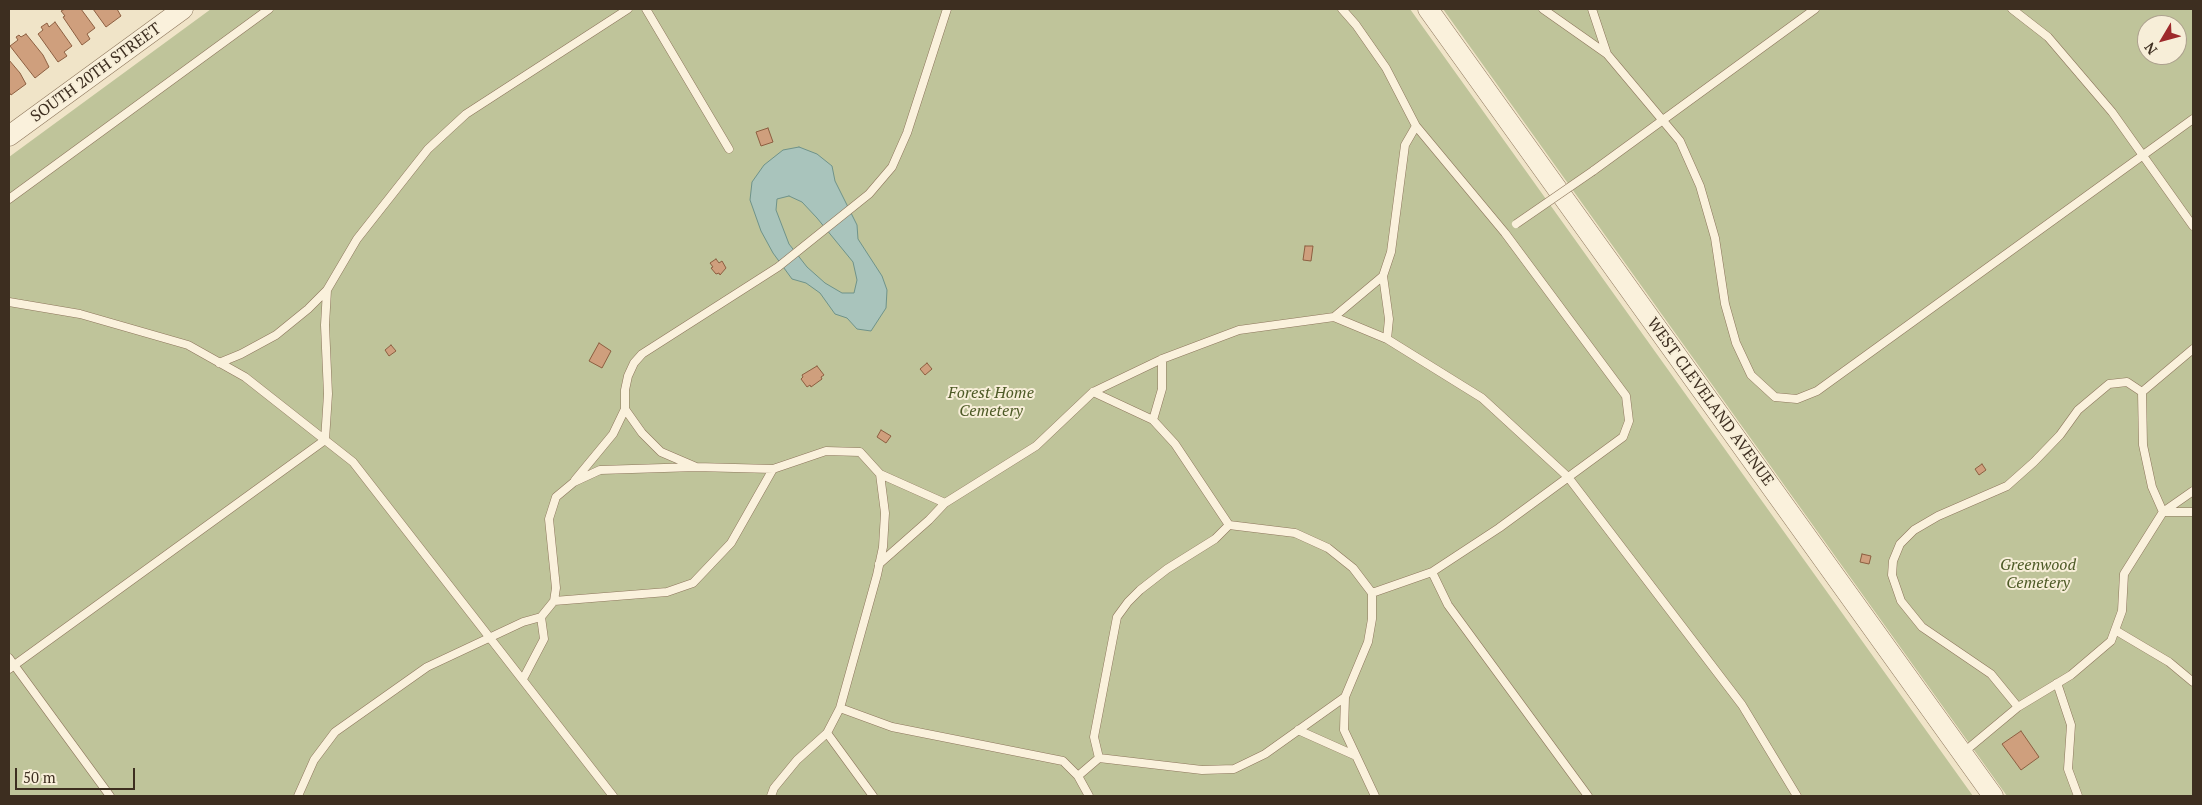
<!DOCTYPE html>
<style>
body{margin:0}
#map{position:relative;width:2202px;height:805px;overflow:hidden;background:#f0e4c8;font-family:"PT Serif",serif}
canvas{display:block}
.frame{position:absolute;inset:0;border:10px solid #3d2e20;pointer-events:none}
.north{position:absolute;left:2137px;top:15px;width:50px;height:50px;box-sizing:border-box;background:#f7eed8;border:1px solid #ada18e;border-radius:50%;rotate:233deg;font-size:14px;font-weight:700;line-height:20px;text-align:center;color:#3d2e20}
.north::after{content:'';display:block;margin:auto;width:18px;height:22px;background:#9e2a2b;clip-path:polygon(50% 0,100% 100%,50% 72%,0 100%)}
.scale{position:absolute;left:15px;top:768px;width:120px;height:22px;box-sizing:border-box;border:2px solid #3d2e20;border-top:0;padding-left:6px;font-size:15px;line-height:18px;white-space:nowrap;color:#3d2e20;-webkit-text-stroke:4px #f7eed8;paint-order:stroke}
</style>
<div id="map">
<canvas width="2202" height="805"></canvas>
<div class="frame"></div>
<div class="north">N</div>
<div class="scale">50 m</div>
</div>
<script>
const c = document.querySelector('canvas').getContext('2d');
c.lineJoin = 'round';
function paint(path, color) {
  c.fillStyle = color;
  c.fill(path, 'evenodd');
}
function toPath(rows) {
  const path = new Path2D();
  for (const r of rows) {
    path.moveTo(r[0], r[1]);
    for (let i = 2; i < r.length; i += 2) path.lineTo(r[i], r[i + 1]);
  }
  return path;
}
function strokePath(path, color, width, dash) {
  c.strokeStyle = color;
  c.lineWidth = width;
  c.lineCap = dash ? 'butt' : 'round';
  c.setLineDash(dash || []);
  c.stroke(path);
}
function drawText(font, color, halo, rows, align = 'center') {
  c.font = font + ' "PT Serif",serif';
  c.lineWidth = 4;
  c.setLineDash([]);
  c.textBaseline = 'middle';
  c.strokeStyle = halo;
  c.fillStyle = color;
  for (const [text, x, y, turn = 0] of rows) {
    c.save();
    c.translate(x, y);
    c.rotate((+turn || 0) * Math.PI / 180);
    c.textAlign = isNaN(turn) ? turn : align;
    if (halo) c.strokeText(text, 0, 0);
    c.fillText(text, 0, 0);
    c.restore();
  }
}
paint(toPath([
 [211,9,1410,9,1973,796,9,796,9,157],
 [1443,9,2193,9,2193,796,2007,796],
 [2147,25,2177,25,2177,55,2147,55]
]), '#bfc49a');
const water = toPath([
 [799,147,817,154,832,166,835,181,857,225,858,239,882,276,887,290,886,308,871,331,857,329,847,318,835,314,820,293,806,283,792,279,773,253,761,231,750,200,752,182,764,165,783,150,799,147],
 [789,196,802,202,817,218,853,262,857,280,854,293,842,293,825,283,807,267,789,244,776,210,777,199,789,196]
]);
paint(water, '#a9c4bc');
strokePath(water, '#6f938a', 1);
const building = toPath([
 [65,9,81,9,95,28,87,34,90,39,82,45,63,17,65,16,61,11,65,9],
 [93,9,117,9,121,16,106,27,93,9],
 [55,22,72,46,64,52,67,56,58,62,38,34,43,30,41,27,47,23,49,27,55,22],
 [26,34,43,55,49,67,35,78,10,46,18,40,16,37,19,35,21,37,26,34],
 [9,60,20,73,26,84,11,95,9,92,9,60],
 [768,128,773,142,761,146,756,132,768,128],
 [1305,246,1313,246,1311,261,1303,260,1305,246],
 [716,259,719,263,722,261,726,268,720,275,719,273,716,274,711,268,713,267,710,263,716,259],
 [599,343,611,351,602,368,589,361,599,343],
 [391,345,396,351,389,356,385,350,391,345],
 [927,363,932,369,925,375,920,369,927,363],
 [817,366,824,375,821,377,822,379,811,387,810,385,807,387,801,379,803,377,802,375,817,366],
 [881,430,891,436,886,443,877,437,881,430],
 [1982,464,1986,470,1979,475,1975,469,1982,464],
 [1862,554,1871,556,1869,564,1860,562,1862,554],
 [2021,731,2039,757,2021,770,2002,744,2021,731]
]);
paint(building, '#cf9f7d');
strokePath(building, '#8d5f41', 1);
const service = toPath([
 [646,9,729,149],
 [1342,9,1356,25,1386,68,1416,126],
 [1543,9,1607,54,1680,141,1700,186,1715,238,1725,304,1736,343,1751,375,1775,397,1797,399,1817,391,2193,119],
 [1592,9,1607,54],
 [2012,9,2048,37,2112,112,2193,226],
 [1593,171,1815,9],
 [9,199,269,9],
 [1383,276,1389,319,1387,339],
 [9,302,80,314,188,345,245,377,325,440,353,462,613,796],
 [1162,359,1162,389,1153,420,1175,444,1229,525,1295,533,1328,548,1353,568,1372,593,1432,572,1499,528,1623,437,1629,421,1626,396,1505,233,1416,126,1405,145,1391,252,1383,276,1334,317],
 [219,363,241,354,276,335,308,309,327,290],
 [1093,392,1153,420],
 [696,467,661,452,642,433,625,409,625,390,628,376,634,363,642,354,778,267,869,194,892,167,907,133,947,9],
 [880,474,945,503,1036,446,1093,392,1162,359,1239,330,1334,317,1387,339,1482,398,1568,477,1742,705,1797,796],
 [575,480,613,434,625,409],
 [2163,512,2193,491],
 [2163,512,2193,512],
 [879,564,929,520,945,503],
 [1432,572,1448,605,1588,796],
 [554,601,556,588,549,519,556,497,574,482,600,470,696,467,773,469],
 [2115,630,2169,662,2193,682],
 [9,658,110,796],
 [9,669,325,440,328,394,325,325,327,290,357,239,428,149,466,114,628,9],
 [523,679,544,639,541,617],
 [2057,683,2071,725,2068,769,2078,796],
 [1345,697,1344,730,1375,796],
 [2018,707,1991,674,1922,627,1901,601,1892,575,1893,561,1900,544,1914,530,1938,516,2007,486,2034,462,2060,435,2078,410,2109,384,2127,382,2142,392,2193,349],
 [1298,730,1354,755],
 [827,733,873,796],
 [1964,752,2018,707,2071,675,2111,641,2122,611,2124,574,2163,512,2152,487,2143,445,2142,392],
 [1099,758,1202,770,1234,769,1265,754,1345,697,1368,642,1372,619,1372,593],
 [1078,776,1099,758,1094,737,1117,617,1128,602,1140,590,1167,569,1215,539,1229,525],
 [298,796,314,760,335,732,427,667,523,622,541,617,554,601,667,592,693,583,731,543,773,469,826,451,860,452,880,474,885,513,883,547,877,575,840,708],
 [771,796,774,788,797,760,827,733,840,708,892,727,1063,761,1078,776,1089,796]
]);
const tertiary = toPath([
 [1428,9,1993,796],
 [9,136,183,9]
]);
strokePath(service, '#8d765c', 9);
strokePath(tertiary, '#8d765c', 21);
strokePath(service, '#faf1dc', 8);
strokePath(tertiary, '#faf1dc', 20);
const serviceBridge = toPath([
 [1516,224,1593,171]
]);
strokePath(serviceBridge, '#8d765c', 9, []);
strokePath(serviceBridge, '#faf1dc', 8);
drawText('16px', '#3d2e20', '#f7eed8', [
 ["SOUTH 20TH STREET",96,73,-36],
 ["WEST CLEVELAND AVENUE",1710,402,54]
]);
drawText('italic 16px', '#4d5a26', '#f7eed8', [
 ["Forest Home",991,393],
 ["Cemetery",991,411],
 ["Greenwood",2038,565],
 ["Cemetery",2038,583]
]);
</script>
